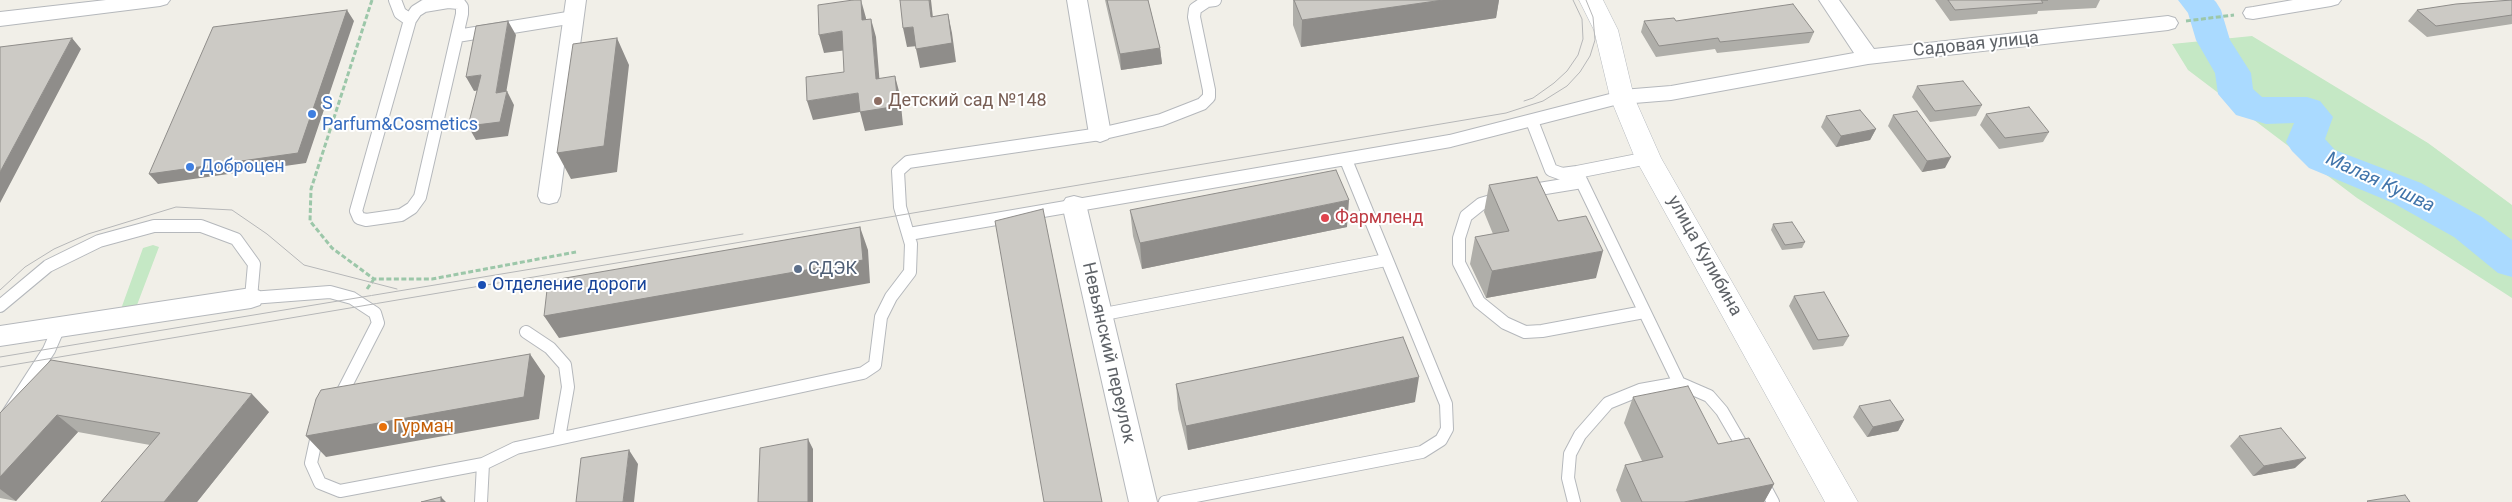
<!DOCTYPE html>
<meta charset="utf-8">
<style>
body{margin:0}
canvas{display:block;background:#f1efe8}
</style>
<canvas width="2512" height="502"></canvas>
<script>
const c = document.querySelector('canvas').getContext('2d');
c.lineJoin = 'round';
function paint(path, color) {
  c.fillStyle = color;
  c.fill(path, 'evenodd');
}
function toPath(rows) {
  const path = new Path2D();
  for (const r of rows) {
    path.moveTo(r[0], r[1]);
    for (let i = 2; i < r.length; i += 2) path.lineTo(r[i], r[i + 1]);
  }
  return path;
}
function strokePath(path, color, width, dash) {
  c.strokeStyle = color;
  c.lineWidth = width;
  c.lineCap = dash ? 'butt' : 'round';
  c.setLineDash(dash || []);
  c.stroke(path);
}
function drawText(font, color, halo, rows, align = 'center') {
  c.font = font + ' Roboto,sans-serif';
  c.lineWidth = 4;
  c.setLineDash([]);
  c.textBaseline = 'middle';
  c.strokeStyle = halo;
  c.fillStyle = color;
  for (const [text, x, y, turn = 0] of rows) {
    c.save();
    c.translate(x, y);
    c.rotate((+turn || 0) * Math.PI / 180);
    c.textAlign = isNaN(turn) ? turn : align;
    if (halo) c.strokeText(text, 0, 0);
    c.fillText(text, 0, 0);
    c.restore();
  }
}
paint(toPath([
 [2252,36,2428,143,2512,205,2512,298,2357,198,2188,70,2172,44],
 [153,245,159,247,137,305,121,309,143,248]
]), '#c5e8c5');
paint(toPath([
 [2178,0,2214,0,2216,2,2221,10,2230,40,2251,73,2253,89,2262,97,2307,97,2320,101,2333,117,2325,139,2335,150,2421,183,2482,217,2512,240,2512,277,2498,273,2454,237,2393,203,2309,168,2292,151,2286,142,2294,123,2266,124,2236,115,2218,94,2215,73,2196,40,2188,13,2178,0]
]), '#aadaff');
const lane = toPath([
 [395,0,400,13,410,20],
 [448,2,459,3,462,7,462,14,420,197,412,208,401,215,366,220,359,218,356,211,410,20,416,11,424,6,448,2],
 [457,36,574,17],
 [1532,121,1551,170,1562,174,1577,172,1679,383,1640,390,1608,403,1580,435,1570,454,1568,478,1574,502],
 [1577,172,1648,158],
 [1527,191,1582,182],
 [1501,198,1481,204,1466,216,1459,238,1459,263,1479,302,1505,323,1525,332,1542,331,1644,312],
 [909,234,1450,141,1622,97],
 [0,306,48,266,99,241,154,226,201,226,236,239,254,264,251,298,330,292,352,298,375,313,378,323,339,399],
 [1099,315,1386,260],
 [526,332,550,348,565,365,568,387,559,438],
 [1679,383,1709,396,1722,411,1747,454],
 [0,426,49,350,59,327],
 [322,429,316,440,311,463,320,483,340,491,483,464,481,502],
 [483,464,516,448,863,373,875,365,881,317,891,297,910,272,911,244,900,207,898,171,908,162,1100,134,1161,120,1202,104,1209,97,1209,90,1194,17,1195,9,1207,1,1215,0],
 [1760,478,1773,502],
 [1165,502,1422,452,1441,440,1447,429,1446,404,1346,160]
]);
const street = toPath([
 [106,0,170,0,167,4,160,6,0,26,0,12,106,0],
 [566,0,586,0,560,196,557,202,549,204,541,202,538,196,566,0],
 [1067,0,1087,0,1111,134,1108,139,1100,142,1092,139,1089,134,1067,0],
 [1819,0,1839,0,1874,49,2168,16,2175,18,2178,23,2175,28,2168,30,1868,64,1671,100,1622,104,1614,102,1611,97,1614,92,1622,90,1671,86,1854,53,1819,0],
 [2293,0,2341,0,2338,4,2331,6,2253,19,2246,18,2243,13,2246,8,2253,7,2293,0],
 [1074,196,1082,198,1086,204,1157,502,1129,502,1062,204,1066,198,1074,196],
 [251,288,260,291,263,298,260,305,251,308,0,346,0,326,251,288]
]);
const secondary = toPath([
 [1579,0,1603,0,1618,30,1634,97,1661,158,1858,502,1825,502,1635,158,1610,97,1594,30,1579,0]
]);
strokePath(lane, '#b5b8bc', 14);
strokePath(street, '#b5b8bc', 2);
strokePath(secondary, '#b6babf', 1);
strokePath(toPath([
 [372,0,311,189,310,221,332,248,374,279,432,279,576,252],
 [2186,21,2234,15],
 [367,289,374,279]
]), '#9cc7a9', 3, [5, 2.5]);
strokePath(lane, '#fff', 12);
paint(street, '#fff');
paint(secondary, '#fff');
strokePath(toPath([
 [1524,101,1533,98,1554,83,1567,71,1578,55,1583,39,1582,19,1573,0],
 [0,290,25,267,54,249,88,234,176,207,232,210,267,234,304,265,397,289],
 [0,357,743,234],
 [0,367,1506,113,1543,101,1567,86,1580,72,1590,56,1595,40,1593,17,1586,0]
]), '#b6b7b8', 1);
paint(toPath([
 [1105,0,1148,0,1160,48,1162,64,1121,70],
 [1293,0,1499,0,1496,18,1301,47,1293,25],
 [1935,0,2100,0,2096,8,2038,11,2037,14,1950,21],
 [2512,0,2512,24,2427,37,2408,21,2417,10],
 [1644,21,1676,21,1814,32,1809,43,1717,53,1715,49,1656,57,1641,32],
 [1917,86,1982,105,1976,116,1930,122,1912,97],
 [1986,114,2049,132,2043,142,1999,149,1980,125],
 [1893,115,1945,168,1922,172,1888,126],
 [1826,116,1876,129,1870,140,1836,147,1821,127],
 [1489,185,1558,221,1596,278,1486,298,1470,264,1475,237,1493,234,1484,212],
 [1130,210,1347,227,1142,269,1133,236],
 [1773,224,1805,242,1802,248,1782,250,1771,230],
 [1794,296,1849,336,1843,346,1813,350,1789,306],
 [1176,384,1415,402,1188,450,1178,409],
 [1633,397,1718,444,1774,484,1764,502,1621,502,1616,490,1625,465,1642,461,1624,423],
 [1859,406,1904,420,1898,431,1867,437,1853,417],
 [269,412,197,502,101,502,150,445,78,432,16,501,0,498,0,413],
 [2239,436,2295,468,2253,476,2230,446]
]), '#afaea9');
paint(toPath([
 [861,0,866,18,867,39,862,20],
 [929,0,931,0,935,36,931,17],
 [1443,0,1499,0,1496,18,1301,47,1302,20],
 [347,10,354,21,306,163,158,184,149,174],
 [948,14,952,33,956,62,920,68,916,49],
 [871,19,876,37,881,98,876,79],
 [508,21,516,35,504,105,507,91,514,105,508,136,476,140,468,126,496,93],
 [913,27,918,46,907,47,903,28],
 [842,31,847,50,824,53,819,35],
 [72,38,81,49,0,203,0,172],
 [617,38,629,65,617,172,571,179,557,153],
 [1160,48,1162,64,1121,70,1120,54],
 [481,75,489,89,474,91,466,77],
 [895,76,900,95,903,125,865,131,860,112,813,120,807,101,858,93],
 [1876,129,1870,140,1836,147,1841,136],
 [1951,157,1945,168,1922,172,1927,161],
 [1349,200,1347,227,1142,269,1140,243],
 [860,227,868,250,870,283,559,338,544,316],
 [1603,251,1596,278,1486,298,1492,271],
 [530,354,545,376,539,419,326,457,306,436],
 [1419,377,1415,402,1188,450,1186,426],
 [252,394,269,412,197,502,164,502],
 [57,415,78,432,16,501,0,489,0,477],
 [1904,420,1898,431,1867,437,1873,427],
 [808,439,813,449,813,502,808,502],
 [629,450,638,464,634,502,623,502],
 [2306,458,2295,468,2253,476,2264,466],
 [1774,484,1764,502,1684,502],
 [441,497,446,502,441,502]
]), '#8f8d8a');
const building = toPath([
 [853,0,861,0,862,20,871,19,876,79,895,76,898,106,860,112,858,93,807,101,806,77,844,72,842,31,819,35,818,5,853,0],
 [900,0,929,0,931,17,948,14,952,43,916,49,913,27,903,28,900,0],
 [1107,0,1148,0,1160,48,1120,54,1107,0],
 [1294,0,1443,0,1302,20,1294,0],
 [1948,0,2048,0,2041,0,2043,3,1955,10,1948,0],
 [2512,0,2512,15,2436,26,2417,10,2456,4,2512,0],
 [1793,4,1814,32,1720,42,1718,38,1659,46,1644,21,1674,18,1676,21,1793,4],
 [347,10,298,153,149,174,213,27,347,10],
 [508,21,496,93,507,91,500,122,468,126,481,75,466,77,476,26,508,21],
 [72,38,0,172,0,47,72,38],
 [617,38,604,146,557,153,573,44,617,38],
 [1963,81,1982,105,1935,111,1917,86,1963,81],
 [2029,107,2049,132,2005,138,1986,114,2029,107],
 [1860,110,1876,129,1841,136,1826,116,1860,110],
 [1917,111,1951,157,1927,161,1893,115,1917,111],
 [1336,170,1349,200,1140,243,1130,210,1336,170],
 [1537,177,1558,221,1586,216,1603,251,1492,271,1475,237,1509,231,1489,185,1537,177],
 [1043,209,1102,502,1044,502,995,221,1043,209],
 [1792,222,1805,242,1785,245,1773,224,1792,222],
 [860,227,863,260,544,316,548,281,860,227],
 [1824,292,1849,336,1818,340,1794,296,1824,292],
 [1403,337,1419,377,1186,426,1176,384,1403,337],
 [530,354,524,397,306,436,316,399,321,390,530,354],
 [51,360,252,394,164,502,101,502,160,433,57,415,0,477,0,413,51,360],
 [1688,386,1718,444,1749,438,1774,484,1684,502,1642,502,1625,465,1663,457,1633,397,1688,386],
 [1890,400,1904,420,1873,427,1859,406,1890,400],
 [2281,428,2306,458,2264,466,2239,436,2281,428],
 [808,439,808,502,758,502,760,448,808,439],
 [629,450,623,502,576,502,581,458,629,450],
 [2405,495,2410,502,2368,502,2367,501,2405,495],
 [441,497,441,502,421,502,441,497]
]);
paint(building, '#cccac5');
strokePath(building, '#8f8d8a', 1);
for (const [x, y, r, color] of [
 [878,101,5,"#8d6e63"],
 [312,114,5,"#3f7fe0"],
 [190,167,5,"#3f7fe0"],
 [1325,218,5,"#e0444e"],
 [798,269,5,"#5c6f8a"],
 [482,285,5,"#1a4fb4"],
 [383,427,5,"#e8710a"]
]) {
  const dot = new Path2D();
  dot.arc(x, y, r, 0, 2 * Math.PI);
  c.fillStyle = color;
  c.fill(dot);
  strokePath(dot, '#fff', 2);
}
drawText('18px', '#5f6368', '#fff', [
 ["Садовая улица",1976,45,-6],
 ["улица Кулибина",1704,256,61],
 ["Невьянский переулок",1108,353,77]
]);
drawText('18px', '#785e54', '#fff', [
 ["Детский сад №148",888,101]
], 'left');
drawText('18px', '#366cbe', '#fff', [
 ["S",322,104],
 ["Parfum&Cosmetics",322,125],
 ["Доброцен",200,167]
], 'left');
drawText('18px', '#be3a42', '#fff', [
 ["Фармленд",1335,218]
], 'left');
drawText('18px', '#4e5e75', '#fff', [
 ["СДЭК",808,269]
], 'left');
drawText('18px', '#164399', '#fff', [
 ["Отделение дороги",492,285]
], 'left');
drawText('18px', '#c56008', '#fff', [
 ["Гурман",393,427]
], 'left');
drawText('italic 19px', '#4174aa', '#fff', [
 ["Малая Кушва",2380,183,25]
]);
</script>
